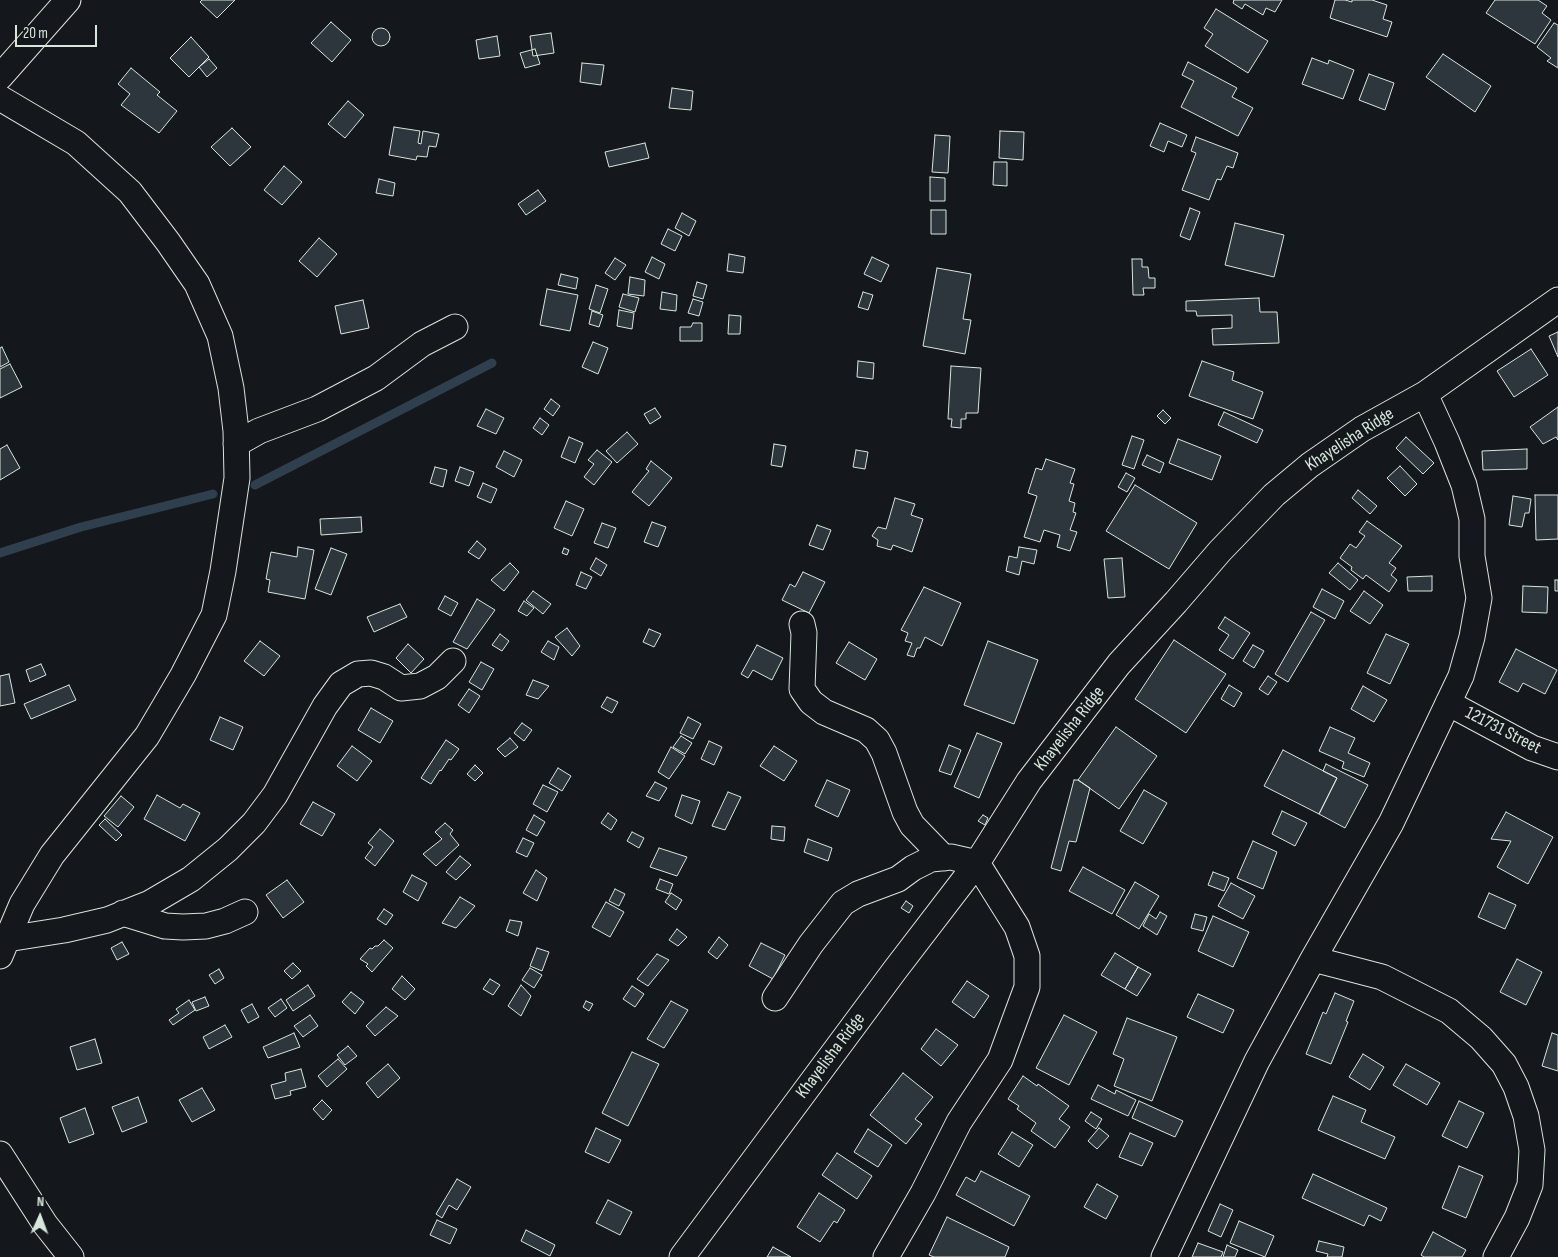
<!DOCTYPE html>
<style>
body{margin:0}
#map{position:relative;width:1558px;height:1257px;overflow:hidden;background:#14181c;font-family:"Sofia Sans Condensed",sans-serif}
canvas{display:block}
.north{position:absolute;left:15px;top:1192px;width:50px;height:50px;-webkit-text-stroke:4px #14181c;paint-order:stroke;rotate:2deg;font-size:14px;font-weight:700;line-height:20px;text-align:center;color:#d8e6dc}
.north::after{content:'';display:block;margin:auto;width:18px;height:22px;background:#d8e6dc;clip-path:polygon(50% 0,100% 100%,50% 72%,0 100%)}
.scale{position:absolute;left:15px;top:25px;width:82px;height:22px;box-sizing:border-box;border:2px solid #d8e6dc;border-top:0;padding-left:6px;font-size:15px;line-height:18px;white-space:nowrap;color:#d8e6dc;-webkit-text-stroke:4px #14181c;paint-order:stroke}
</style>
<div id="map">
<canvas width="1558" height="1257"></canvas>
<div class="north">N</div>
<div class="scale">20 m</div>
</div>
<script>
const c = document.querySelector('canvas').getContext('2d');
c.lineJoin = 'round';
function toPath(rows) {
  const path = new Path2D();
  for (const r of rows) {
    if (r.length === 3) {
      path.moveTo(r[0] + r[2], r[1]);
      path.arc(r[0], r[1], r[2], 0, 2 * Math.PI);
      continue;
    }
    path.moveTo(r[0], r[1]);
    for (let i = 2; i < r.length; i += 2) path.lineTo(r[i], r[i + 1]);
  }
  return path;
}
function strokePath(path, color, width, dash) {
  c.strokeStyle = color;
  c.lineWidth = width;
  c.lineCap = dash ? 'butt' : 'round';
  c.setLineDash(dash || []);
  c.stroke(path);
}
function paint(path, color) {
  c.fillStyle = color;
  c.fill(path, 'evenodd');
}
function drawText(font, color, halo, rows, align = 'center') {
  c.font = font + ' "Sofia Sans Condensed",sans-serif';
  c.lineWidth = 4;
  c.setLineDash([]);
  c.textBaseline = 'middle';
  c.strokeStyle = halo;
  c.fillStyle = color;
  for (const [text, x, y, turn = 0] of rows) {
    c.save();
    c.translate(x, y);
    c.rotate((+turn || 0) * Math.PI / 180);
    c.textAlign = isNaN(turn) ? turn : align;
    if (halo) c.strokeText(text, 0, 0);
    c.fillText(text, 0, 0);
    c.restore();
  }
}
strokePath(toPath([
 [255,485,492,363],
 [0,553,81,527,213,494]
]), '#2f3f4d', 9);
const building = toPath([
 [202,0,235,0,217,18,200,2,202,0],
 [1234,0,1282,0,1275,12,1266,8,1263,15,1245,4,1242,9,1233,3,1234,0],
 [1335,0,1345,0,1352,2,1352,0,1372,0,1387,5,1383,19,1392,22,1387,37,1330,18,1335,0],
 [1495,0,1538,0,1547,6,1542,13,1551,20,1535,44,1486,13,1495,0],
 [1216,9,1268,41,1248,73,1205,46,1213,34,1204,28,1216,9],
 [331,22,351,40,332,62,311,43,331,22],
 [1554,23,1558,25,1558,68,1547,61,1551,58,1537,47,1554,23],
 [381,37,9],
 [551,33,554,53,533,56,530,36,551,33],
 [497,36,500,56,479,59,476,40,497,36],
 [191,37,209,57,189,77,170,58,191,37],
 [535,49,540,64,525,68,520,53,535,49],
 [1443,54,1491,86,1475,112,1426,77,1443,54],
 [1312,58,1328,64,1329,60,1354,70,1343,99,1302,84,1312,58],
 [209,59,217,68,207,77,199,67,209,59],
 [1188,62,1237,88,1232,97,1253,108,1238,136,1181,107,1194,81,1182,75,1188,62],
 [582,63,604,65,601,85,580,82,582,63],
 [131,68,160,92,157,95,177,111,159,133,121,105,130,94,118,84,131,68],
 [1369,74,1394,83,1385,110,1359,100,1369,74],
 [672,88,693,91,691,110,669,108,672,88],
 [348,101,364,115,345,138,328,124,348,101],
 [1160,123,1187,135,1182,147,1168,141,1164,152,1150,146,1160,123],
 [394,127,420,131,418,143,421,144,423,131,439,134,436,147,429,146,427,157,417,156,416,160,389,155,394,127],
 [232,128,251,147,230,166,211,147,232,128],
 [1000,131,1024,132,1023,160,999,158,1000,131],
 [935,135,950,136,948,173,932,172,935,135],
 [1196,137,1238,153,1233,168,1227,166,1221,180,1217,179,1209,200,1182,190,1196,153,1191,151,1196,137],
 [645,143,649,158,609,167,605,152,645,143],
 [994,162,1007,162,1007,186,993,185,994,162],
 [284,166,302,182,282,205,264,190,284,166],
 [930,177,945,178,945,201,930,201,930,177],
 [379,179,395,183,393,196,376,193,379,179],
 [538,190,546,201,526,215,518,204,538,190],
 [1190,208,1200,212,1190,240,1180,236,1190,208],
 [931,210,946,210,946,234,931,234,931,210],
 [682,213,696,221,689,236,675,228,682,213],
 [1235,223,1284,235,1274,277,1225,265,1235,223],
 [668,229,682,236,675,251,661,244,668,229],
 [319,238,337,254,317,277,299,261,319,238],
 [729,254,745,257,743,273,727,271,729,254],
 [652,257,665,264,659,279,645,272,652,257],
 [872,257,889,265,881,282,864,274,872,257],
 [615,258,626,265,615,280,605,273,615,258],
 [1132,259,1142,259,1142,267,1148,267,1149,278,1155,278,1155,288,1143,288,1144,295,1133,295,1132,259],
 [937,268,971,274,963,319,971,320,965,354,923,346,937,268],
 [561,274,578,278,576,289,558,285,561,274],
 [630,277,645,280,644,296,628,294,630,277],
 [697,282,707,285,703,299,693,296,697,282],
 [596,285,608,289,600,313,589,309,596,285],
 [547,289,578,295,570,331,540,325,547,289],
 [662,292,677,295,676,311,660,309,662,292],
 [863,292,873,295,868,310,858,307,863,292],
 [623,294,639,298,635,312,619,307,623,294],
 [1259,298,1260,312,1277,312,1279,343,1213,345,1212,329,1232,328,1232,315,1197,316,1196,311,1186,311,1186,301,1259,298],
 [693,299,703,302,699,316,688,313,693,299],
 [363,300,369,328,341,334,335,306,363,300],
 [619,310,634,313,632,329,617,326,619,310],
 [592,311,603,315,599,327,589,324,592,311],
 [729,315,741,316,740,334,728,334,729,315],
 [693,323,702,323,702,341,680,341,680,327,691,327,693,323],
 [1558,332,1558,357,1549,336,1558,332],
 [593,342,608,348,598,374,582,367,593,342],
 [2,347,9,362,0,367,0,348,2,347],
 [1531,349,1548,375,1514,397,1497,371,1531,349],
 [858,361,874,363,873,379,857,377,858,361],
 [1202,361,1234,372,1232,380,1263,392,1253,419,1189,396,1202,361],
 [10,364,22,387,0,398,0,369,10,364],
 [951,366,981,368,978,413,966,413,966,419,961,419,961,428,951,427,952,419,948,419,951,366],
 [551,399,560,406,553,416,544,409,551,399],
 [1558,407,1558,440,1556,437,1543,444,1530,427,1558,407],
 [655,408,661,417,650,424,644,414,655,408],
 [486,409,504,418,496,434,477,426,486,409],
 [1163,410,1171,418,1165,424,1157,416,1163,410],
 [1224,412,1263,430,1257,443,1218,425,1224,412],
 [540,418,549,425,542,435,533,428,540,418],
 [627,432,638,444,617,463,606,451,627,432],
 [1132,436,1144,440,1134,469,1122,465,1132,436],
 [569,437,583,443,575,463,561,457,569,437],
 [1406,437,1434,463,1423,474,1396,448,1406,437],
 [1178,439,1221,456,1212,480,1169,463,1178,439],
 [774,444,786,446,782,467,771,465,774,444],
 [7,445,20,468,0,480,0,449,7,445],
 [1527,449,1527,469,1483,470,1482,451,1527,449],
 [597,450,612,462,594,485,584,477,594,464,588,460,597,450],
 [856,450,868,452,865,469,853,467,856,450],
 [504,451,522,460,514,477,496,467,504,451],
 [1147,455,1164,463,1160,473,1142,465,1147,455],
 [1046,459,1075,469,1070,483,1074,484,1069,501,1075,503,1073,512,1076,513,1070,530,1077,532,1070,551,1057,547,1060,535,1044,530,1040,542,1024,537,1037,496,1028,493,1036,468,1042,470,1046,459],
 [651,461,672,478,649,506,632,492,649,471,646,469,651,461],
 [1400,466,1417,484,1405,496,1387,478,1400,466],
 [435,467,447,470,443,487,430,483,435,467],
 [460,467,474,472,469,486,455,481,460,467],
 [1126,473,1135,478,1127,492,1118,487,1126,473],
 [483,483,497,489,491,503,477,497,483,483],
 [1135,485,1197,523,1169,569,1106,531,1135,485],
 [1358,490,1377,506,1370,514,1352,498,1358,490],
 [1535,495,1558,495,1558,539,1536,540,1535,495],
 [1513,496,1531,499,1529,513,1525,513,1522,527,1509,525,1513,496],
 [895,498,915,504,911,515,923,519,912,552,893,545,891,550,877,546,878,540,872,536,878,527,886,529,895,498],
 [566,501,584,509,572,536,554,528,566,501],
 [361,517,362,532,321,535,320,519,361,517],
 [1367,521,1402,546,1389,563,1396,568,1391,575,1397,580,1389,592,1366,575,1363,579,1351,570,1352,567,1340,558,1350,544,1356,548,1365,536,1359,532,1367,521],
 [652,522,666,527,658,547,644,542,652,522],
 [602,523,616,528,608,548,594,543,602,523],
 [817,525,831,530,823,550,809,545,817,525],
 [477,541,486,549,479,559,468,552,477,541],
 [298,547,314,550,305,599,268,592,270,580,266,579,271,552,297,557,298,547],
 [1019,547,1037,550,1034,564,1022,561,1019,575,1006,571,1009,556,1017,558,1019,547],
 [331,548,347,554,331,595,315,589,331,548],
 [564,548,569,550,567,555,562,553,564,548],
 [596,558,607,565,601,576,590,569,596,558],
 [1122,558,1125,597,1108,598,1104,559,1122,558],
 [510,563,519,572,504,591,491,580,510,563],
 [1338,563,1358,580,1350,590,1329,573,1338,563],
 [581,572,592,577,586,589,576,585,581,572],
 [803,572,825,582,809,613,782,600,790,584,795,587,803,572],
 [1432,576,1432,591,1408,591,1407,577,1432,576],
 [1555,580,1558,580,1558,591,1555,591,1555,580],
 [1523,586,1548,587,1547,613,1522,612,1523,586],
 [924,587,961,603,942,646,925,637,920,648,917,648,914,657,907,655,912,643,905,641,908,633,901,630,924,587],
 [1322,589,1344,601,1335,619,1313,607,1322,589],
 [533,591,551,604,543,614,526,600,533,591],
 [1364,591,1383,605,1370,624,1350,611,1364,591],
 [445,596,458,603,451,616,438,609,445,596],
 [477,599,495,610,467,649,453,642,477,599],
 [524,601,534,608,527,616,518,611,524,601],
 [400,604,407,617,374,632,367,617,400,604],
 [1311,612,1325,620,1288,682,1275,674,1311,612],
 [1225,617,1250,633,1233,659,1219,650,1229,635,1218,628,1225,617],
 [567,628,580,646,572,656,555,637,567,628],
 [649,629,661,634,654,647,643,642,649,629],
 [500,634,509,641,502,651,492,645,500,634],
 [1386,634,1409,644,1390,684,1367,673,1386,634],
 [1174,640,1226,674,1186,733,1135,699,1174,640],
 [260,641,280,656,264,676,244,661,260,641],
 [548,641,559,647,554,660,541,652,548,641],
 [988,641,1038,660,1014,724,964,705,988,641],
 [849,642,877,659,865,680,836,663,849,642],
 [408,644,424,659,411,673,396,658,408,644],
 [757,645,783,658,772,680,753,670,748,678,741,674,757,645],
 [1253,645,1264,651,1254,668,1243,661,1253,645],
 [1516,649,1557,670,1545,694,1523,683,1518,692,1499,682,1516,649],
 [481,662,494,669,482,690,469,682,481,662],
 [41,664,46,675,30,682,26,670,41,664],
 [9,674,15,703,0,706,0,676,9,674],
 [1268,676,1277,682,1268,695,1259,689,1268,676],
 [533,680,549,686,538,699,526,695,533,680],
 [69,685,76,700,31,719,24,704,69,685],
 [1229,685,1242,693,1234,707,1221,699,1229,685],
 [1363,686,1387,700,1374,722,1351,709,1363,686],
 [469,689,480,696,469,713,458,705,469,689],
 [607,697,618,702,612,713,601,707,607,697],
 [371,708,393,721,380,743,358,730,371,708],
 [220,717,243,727,233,750,210,740,220,717],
 [688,717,701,724,693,739,680,733,688,717],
 [522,723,532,730,524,741,514,733,522,723],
 [1116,727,1157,756,1119,809,1078,780,1116,727],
 [1330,727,1355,738,1348,753,1370,763,1364,777,1342,768,1344,762,1319,751,1330,727],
 [977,733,1002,743,979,798,954,787,977,733],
 [681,736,692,743,685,754,673,747,681,736],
 [510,738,518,747,505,757,497,749,510,738],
 [446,740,459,749,451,760,449,759,441,771,440,770,431,784,421,778,446,740],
 [709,741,722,747,714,765,701,759,709,741],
 [949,745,961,750,951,775,939,771,949,745],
 [352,746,372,761,357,781,337,766,352,746],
 [774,746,797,761,784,781,760,766,774,746],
 [671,747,685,756,669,779,658,772,671,747],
 [1283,750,1337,778,1319,814,1264,786,1283,750],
 [1326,764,1368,785,1345,828,1319,814,1337,778,1323,771,1326,764],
 [475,765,483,773,475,781,467,774,475,765],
 [558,768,571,776,562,791,549,783,558,768],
 [827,780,850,790,838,817,815,806,827,780],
 [1074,780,1078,780,1090,788,1076,842,1069,841,1061,871,1051,868,1074,780],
 [655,782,667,788,659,801,646,796,655,782],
 [543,785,558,792,547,812,533,804,543,785],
 [1144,790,1167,803,1143,844,1120,831,1144,790],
 [728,792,741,797,725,830,712,826,728,792],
 [157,795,180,808,183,804,200,813,185,841,144,819,157,795],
 [682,795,700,801,692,824,675,816,682,795],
 [121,796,134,807,118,827,104,816,121,796],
 [313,802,335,814,322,836,300,824,313,802],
 [1282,811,1307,823,1295,846,1272,834,1282,811],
 [1506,812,1553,837,1528,884,1497,867,1511,841,1491,839,1506,812],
 [608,813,617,820,611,830,601,823,608,813],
 [534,815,545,822,537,836,526,830,534,815],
 [983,815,988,818,985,825,978,821,983,815],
 [105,819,122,835,116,841,99,825,105,819],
 [445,823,453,830,450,834,459,845,436,866,423,854,442,839,435,832,445,823],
 [772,826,785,827,784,841,771,839,772,826],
 [380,829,394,841,375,866,365,858,373,847,368,843,380,829],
 [632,832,644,838,639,848,627,841,632,832],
 [523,838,534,843,527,857,516,852,523,838],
 [808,839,832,848,828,861,804,852,808,839],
 [1253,841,1277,852,1263,889,1237,878,1253,841],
 [659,848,687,857,677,876,650,867,659,848],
 [460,856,471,865,456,880,446,872,460,856],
 [1083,867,1125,890,1112,914,1069,891,1083,867],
 [536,870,547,878,537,901,523,893,536,870],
 [1213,872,1229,878,1224,891,1208,885,1213,872],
 [412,875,427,883,418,901,403,892,412,875],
 [660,879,673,884,669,894,656,889,660,879],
 [287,880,304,902,283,918,266,895,287,880],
 [1135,882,1159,896,1139,929,1116,915,1135,882],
 [1231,883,1255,896,1243,919,1218,906,1231,883],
 [615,889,625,894,619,906,609,901,615,889],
 [671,893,682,900,676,910,665,902,671,893],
 [1489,893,1516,905,1505,929,1478,917,1489,893],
 [460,897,475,906,456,928,442,923,460,897],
 [906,901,913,906,909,913,901,908,906,901],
 [606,902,624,912,610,937,592,927,606,902],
 [384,909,393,915,386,925,377,919,384,909],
 [1160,912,1167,916,1157,935,1143,926,1149,914,1156,919,1160,912],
 [1195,914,1207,917,1203,931,1191,928,1195,914],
 [1213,916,1249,932,1233,967,1198,951,1213,916],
 [510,920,522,922,518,936,506,931,510,920],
 [677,929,687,937,678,946,669,940,677,929],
 [719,937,728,945,717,959,708,952,719,937],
 [384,940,393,948,372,972,366,966,368,964,360,959,370,948,372,949,375,946,378,946,384,940],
 [122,942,129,954,117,960,111,948,122,942],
 [761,943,785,955,773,979,749,966,761,943],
 [537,948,549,952,542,971,530,966,537,948],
 [1115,953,1138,967,1125,989,1101,975,1115,953],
 [657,954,669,960,648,986,637,979,657,954],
 [1517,959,1542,972,1526,1005,1500,992,1517,959],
 [293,963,301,971,292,979,284,971,293,963],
 [1138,967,1151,974,1137,996,1125,989,1138,967],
 [530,968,542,975,534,988,522,980,530,968],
 [219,969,224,978,215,984,209,975,219,969],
 [402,976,415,989,405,1000,392,989,402,976],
 [490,979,500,985,493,995,483,989,490,979],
 [967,981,989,996,974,1018,952,1002,967,981],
 [308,985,315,996,293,1011,286,1000,308,985],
 [521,985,531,996,521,1016,508,1006,521,985],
 [632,986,644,994,635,1007,623,999,632,986],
 [351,992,364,1002,355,1014,342,1002,351,992],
 [1335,993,1354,1001,1346,1021,1348,1022,1331,1064,1306,1054,1323,1012,1326,1014,1335,993],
 [1198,994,1234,1010,1223,1033,1187,1017,1198,994],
 [205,997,209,1006,196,1011,192,1002,205,997],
 [281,999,287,1008,275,1017,268,1008,281,999],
 [189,1000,195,1010,173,1025,169,1020,179,1013,176,1009,189,1000],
 [586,1001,593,1004,589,1011,583,1007,586,1001],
 [671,1001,688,1010,664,1048,647,1039,671,1001],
 [252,1004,259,1017,248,1023,241,1010,252,1004],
 [386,1007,398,1016,375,1036,366,1026,386,1007],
 [310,1015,318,1026,303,1037,294,1026,310,1015],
 [1064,1015,1097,1032,1069,1085,1036,1068,1064,1015],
 [1127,1018,1177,1037,1152,1101,1114,1086,1124,1059,1113,1054,1127,1018],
 [225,1025,232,1037,209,1049,203,1037,225,1025],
 [936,1029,958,1045,941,1066,921,1049,936,1029],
 [294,1033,300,1047,268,1058,263,1047,294,1033],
 [1552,1033,1558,1035,1558,1071,1542,1066,1552,1033],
 [95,1039,102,1063,77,1070,70,1047,95,1039],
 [348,1046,357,1056,345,1065,337,1055,348,1046],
 [632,1052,659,1064,628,1126,602,1113,632,1052],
 [1363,1054,1384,1067,1370,1090,1349,1077,1363,1054],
 [338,1059,347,1069,327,1087,318,1076,338,1059],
 [388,1064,400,1078,378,1098,366,1083,388,1064],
 [1406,1064,1440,1083,1427,1105,1393,1085,1406,1064],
 [301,1069,306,1087,290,1091,291,1095,275,1099,271,1085,286,1081,285,1073,301,1069],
 [903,1073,933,1097,915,1119,922,1124,906,1144,870,1115,903,1073],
 [1023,1076,1037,1086,1038,1084,1069,1106,1059,1119,1070,1127,1055,1148,1031,1131,1036,1123,1017,1109,1019,1106,1008,1099,1023,1076],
 [1098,1085,1115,1094,1116,1090,1136,1100,1128,1116,1091,1099,1098,1085],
 [202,1088,215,1110,192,1122,179,1100,202,1088],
 [1333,1096,1366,1110,1361,1122,1395,1137,1385,1159,1318,1130,1333,1096],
 [138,1097,147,1122,122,1132,112,1107,138,1097],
 [322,1100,332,1110,323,1120,313,1109,322,1100],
 [1139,1101,1183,1121,1175,1137,1132,1118,1139,1101],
 [1459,1101,1484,1113,1467,1148,1442,1136,1459,1101],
 [85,1108,94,1134,69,1143,60,1118,85,1108],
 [1091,1112,1102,1119,1096,1129,1085,1121,1091,1112],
 [596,1128,621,1140,609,1163,585,1152,596,1128],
 [1099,1128,1109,1136,1097,1149,1088,1141,1099,1128],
 [868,1129,892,1145,878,1167,854,1152,868,1129],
 [1012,1132,1033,1145,1019,1167,998,1154,1012,1132],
 [1130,1133,1153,1143,1142,1166,1119,1157,1130,1133],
 [837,1153,872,1176,857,1199,822,1175,837,1153],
 [1459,1166,1483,1176,1466,1218,1442,1208,1459,1166],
 [981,1171,1030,1196,1014,1226,956,1195,966,1177,975,1182,981,1171],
 [1313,1174,1387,1208,1381,1221,1369,1215,1364,1226,1302,1198,1313,1174],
 [457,1179,471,1187,457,1210,449,1205,442,1218,436,1214,457,1179],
 [1097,1184,1118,1196,1106,1219,1084,1207,1097,1184],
 [819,1193,845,1210,837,1223,834,1221,820,1242,797,1227,819,1193],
 [608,1200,632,1212,620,1235,596,1223,608,1200],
 [1220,1204,1233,1210,1221,1237,1208,1231,1220,1204],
 [947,1217,1009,1247,1005,1257,934,1257,929,1255,947,1217],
 [437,1220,457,1229,450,1244,430,1235,437,1220],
 [1239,1221,1274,1236,1265,1257,1230,1243,1239,1221],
 [526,1230,555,1245,550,1256,521,1241,526,1230],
 [1433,1232,1466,1250,1462,1257,1424,1257,1421,1255,1433,1232],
 [1319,1241,1344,1247,1342,1257,1327,1257,1328,1254,1316,1251,1319,1241],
 [1198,1243,1223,1252,1221,1257,1192,1257,1198,1243],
 [1227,1245,1238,1250,1235,1257,1223,1257,1227,1245],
 [773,1247,791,1257,767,1257,773,1247]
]);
paint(building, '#2c363c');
strokePath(building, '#d8e6dc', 1);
const minor = toPath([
 [0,77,68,0],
 [0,98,76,143,130,192,168,242,197,284,220,336,231,388,236,431,237,478,223,571,214,615,183,675,147,736,52,855,22,904,0,956],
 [236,444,259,431,317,409,376,378,422,344,455,327],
 [802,624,804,633,802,689,811,702,824,712,866,730,877,740,884,753,905,812,912,825,944,858],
 [1448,703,1532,748,1558,757],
 [123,913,165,926,183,927,206,926,225,921,245,912],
 [7,939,64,930,107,920,150,903,191,879,228,849,254,823,275,795,325,706,341,684,358,674,371,673,384,677,401,688,420,686,437,677,453,661],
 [1313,959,1382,977,1449,1011,1481,1038,1504,1064,1516,1087,1526,1116,1532,1150,1530,1185,1517,1218,1496,1257],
 [775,998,811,944,843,903,858,894,898,879,913,868,931,859,951,857,977,863,1017,927,1027,956,1027,987,1000,1060,959,1122,923,1193,886,1257],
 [0,1154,45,1224,71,1257],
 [682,1257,895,970,977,863,1029,781,1119,664,1176,602,1220,551,1274,495,1310,465,1362,429,1425,394,1558,300],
 [1164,1257,1257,1061,1313,959,1391,823,1461,676,1472,637,1479,598,1472,556,1472,519,1464,485,1447,442,1425,394]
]);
strokePath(minor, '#d8e6dc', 27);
strokePath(minor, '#14181c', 25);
drawText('18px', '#d8e6dc', '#14181c', [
 ["Khayelisha Ridge",1350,440,-33],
 ["Khayelisha Ridge",1070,729,-52],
 ["121731 Street",1503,731,27],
 ["Khayelisha Ridge",831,1056,-53]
]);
</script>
